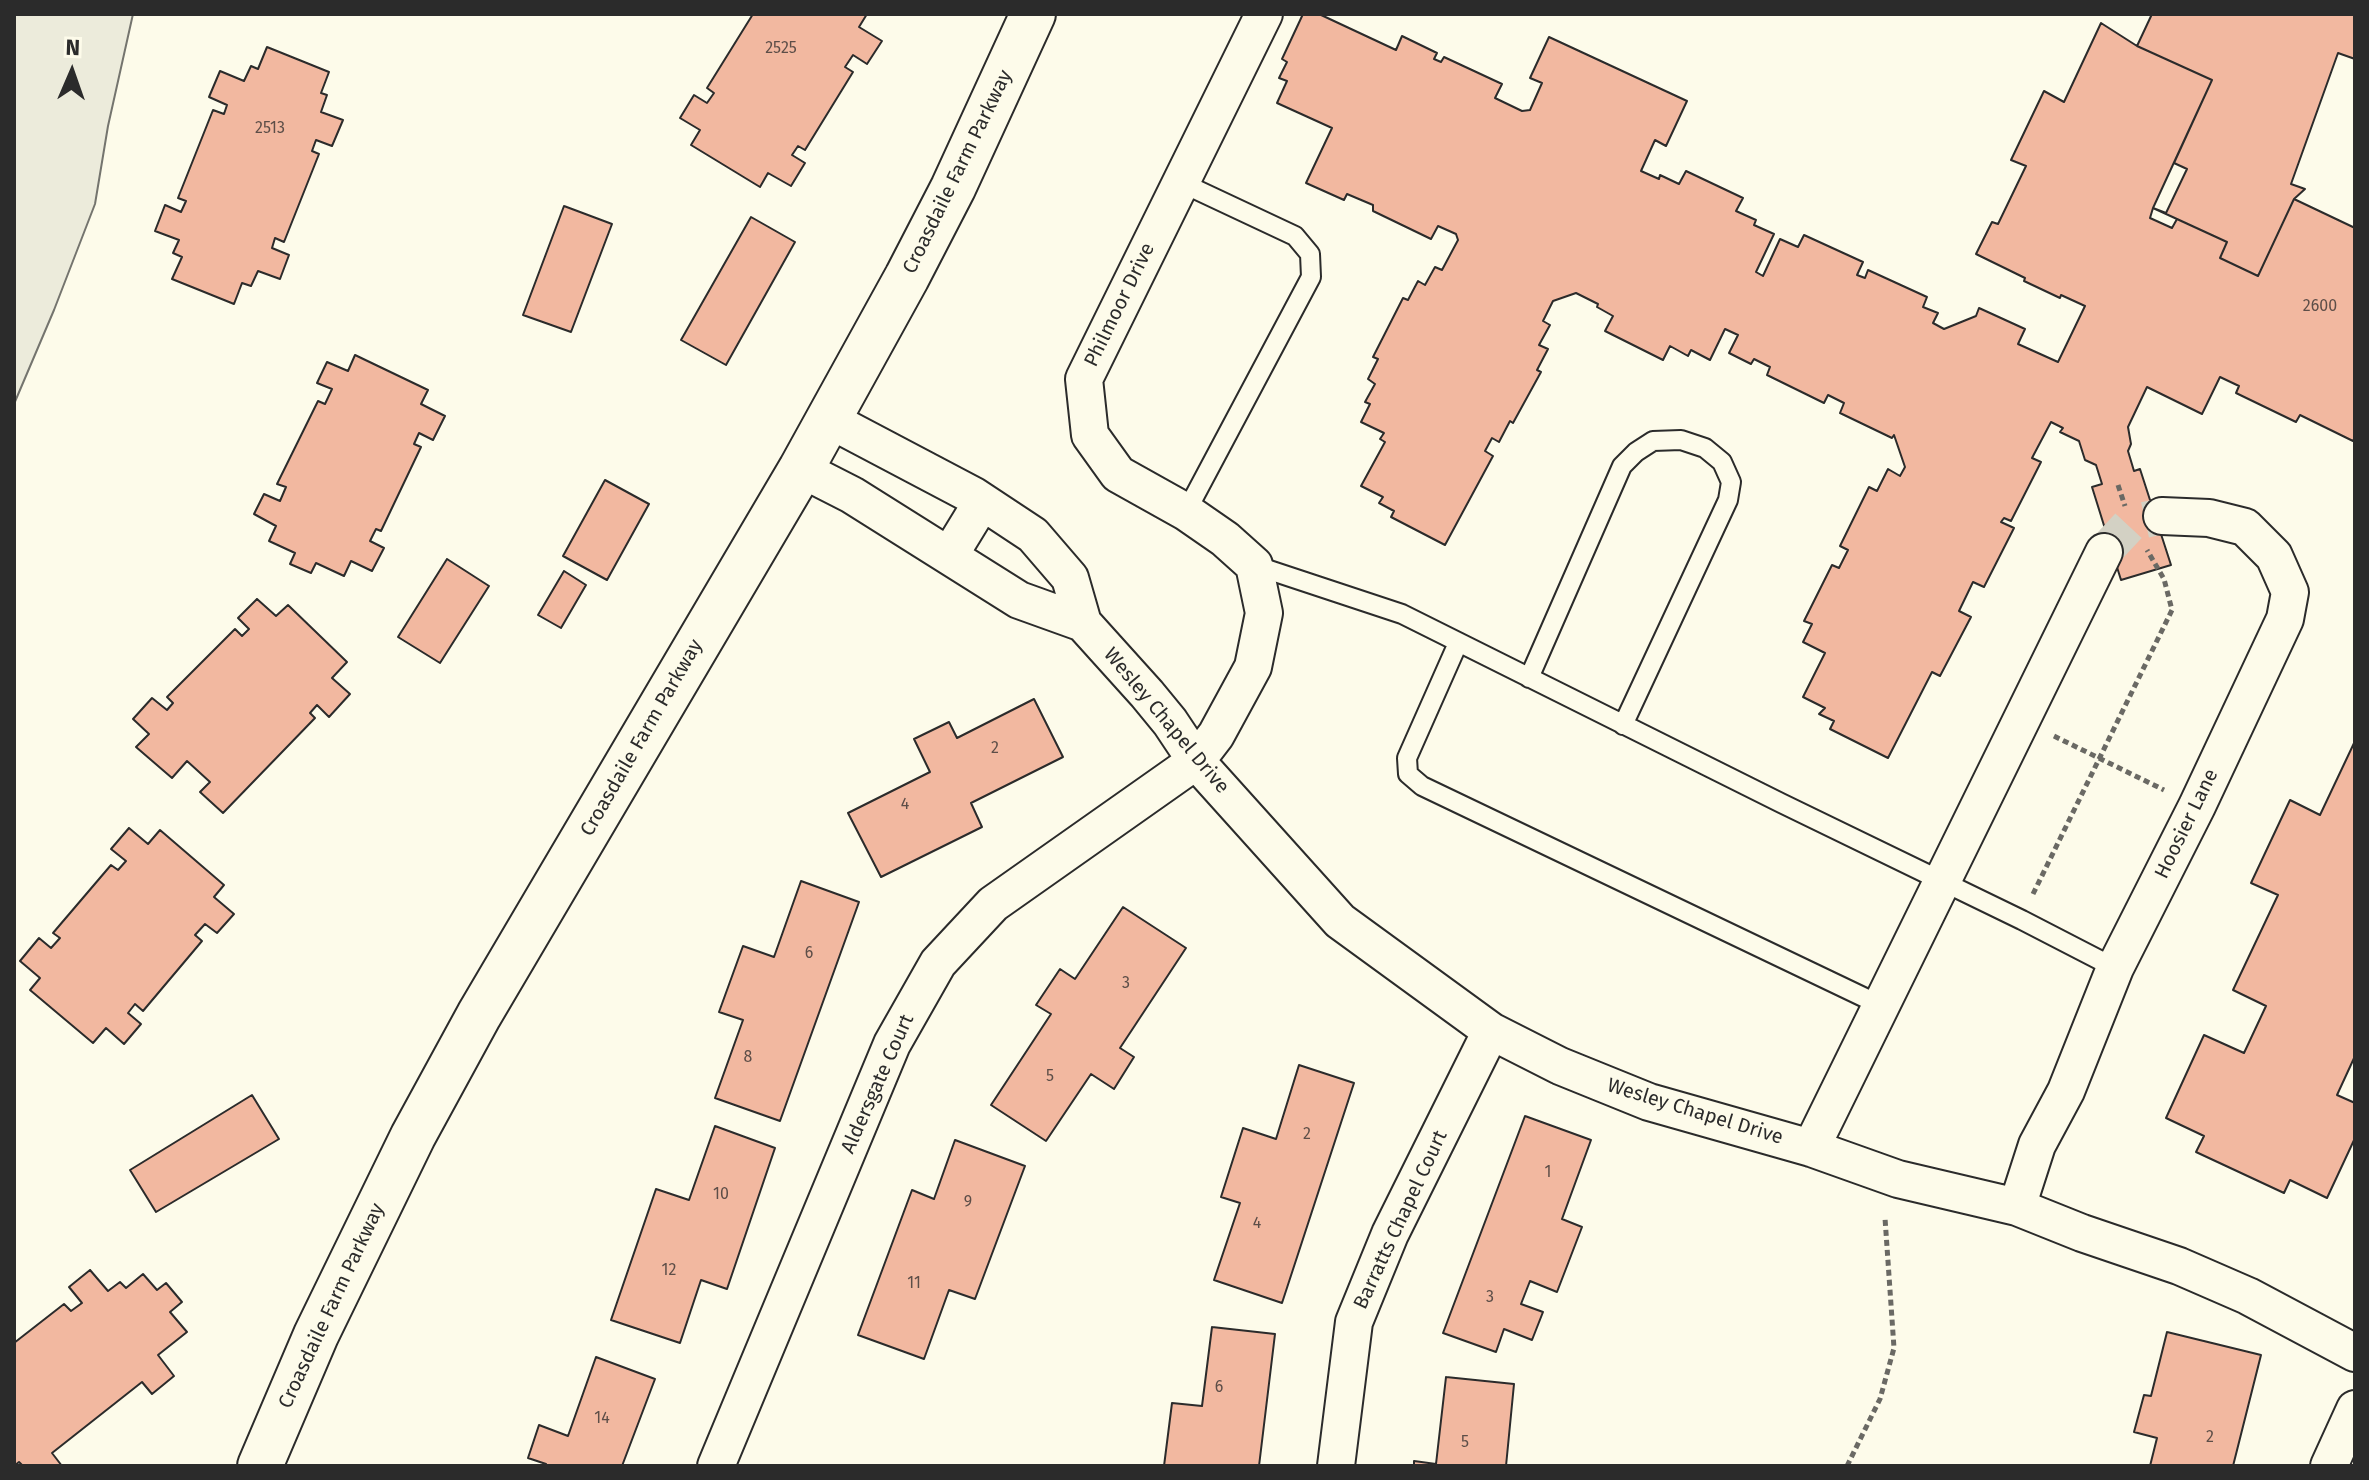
<!DOCTYPE html>
<style>
body{margin:0}
#map{position:relative;width:2369px;height:1480px;overflow:hidden;background:#fdfbea;font-family:"Fira Sans",sans-serif}
canvas{display:block}
.frame{position:absolute;inset:0;border:16px solid #2b2b2b;pointer-events:none}
.north{position:absolute;left:32px;top:32px;width:80px;height:80px;-webkit-text-stroke:6px #fdfbea;paint-order:stroke;rotate:2deg;font-size:22px;font-weight:700;line-height:32px;text-align:center;color:#2b2b2b}
.north::after{content:'';display:block;margin:auto;width:28px;height:36px;background:#2b2b2b;clip-path:polygon(50% 0,100% 100%,50% 72%,0 100%)}
</style>
<div id="map">
<canvas width="2369" height="1480"></canvas>
<div class="frame"></div>
<div class="north">N</div>
</div>
<script>
const c = document.querySelector('canvas').getContext('2d');
c.lineJoin = 'round';
function paint(path, color) {
  c.fillStyle = color;
  c.fill(path, 'evenodd');
}
function toPath(rows) {
  const path = new Path2D();
  for (const r of rows) {
    path.moveTo(r[0], r[1]);
    for (let i = 2; i < r.length; i += 2) path.lineTo(r[i], r[i + 1]);
  }
  return path;
}
function strokePath(path, color, width, dash) {
  c.strokeStyle = color;
  c.lineWidth = width;
  c.lineCap = dash ? 'butt' : 'round';
  c.setLineDash(dash || []);
  c.stroke(path);
}
function drawText(font, color, halo, rows, align = 'center') {
  c.font = font + ' "Fira Sans",sans-serif';
  c.lineWidth = 6;
  c.setLineDash([]);
  c.textBaseline = 'middle';
  c.strokeStyle = halo;
  c.fillStyle = color;
  for (const [text, x, y, turn = 0] of rows) {
    c.save();
    c.translate(x, y);
    c.rotate((+turn || 0) * Math.PI / 180);
    c.textAlign = isNaN(turn) ? turn : align;
    if (halo) c.strokeText(text, 0, 0);
    c.fillText(text, 0, 0);
    c.restore();
  }
}
const green = toPath([
 [14,14,133,14,108,126,95,204,54,310,14,404,14,14]
]);
paint(green, '#ecebdb');
strokePath(green, '#74746e', 2);
const building = toPath([
 [753,14,867,14,859,27,882,41,867,64,853,55,845,67,853,72,805,150,798,146,792,155,805,163,791,186,768,173,760,187,691,145,700,130,680,118,694,95,707,103,714,93,707,88,753,14],
 [1303,14,1319,14,1396,50,1402,36,1437,53,1434,59,1441,62,1444,57,1502,84,1495,98,1522,111,1530,110,1542,83,1530,78,1549,37,1687,101,1666,146,1655,140,1641,171,1659,179,1660,175,1679,184,1686,171,1743,198,1736,211,1756,220,1754,225,1774,234,1756,272,1763,276,1780,239,1798,247,1804,235,1863,262,1857,275,1865,278,1868,270,1927,297,1923,307,1938,313,1933,323,1944,329,1976,316,1979,308,2025,329,2018,344,2058,362,2085,306,2061,295,2060,298,2024,281,2025,278,1976,254,1992,222,1998,224,2026,166,2011,160,2044,91,2064,102,2101,23,2137,46,2212,80,2174,163,2187,169,2166,213,2153,208,2150,218,2172,228,2177,219,2227,242,2220,258,2258,276,2294,199,2355,228,2355,437,2353,441,2300,415,2296,422,2236,393,2239,386,2220,377,2202,414,2147,387,2128,427,2131,444,2128,451,2134,471,2140,469,2171,565,2121,580,2092,487,2102,484,2096,465,2085,460,2079,441,2060,432,2063,428,2051,422,2032,458,2041,462,2011,521,2004,518,2001,522,2014,528,1984,587,1973,582,1959,611,1971,617,1940,676,1932,672,1888,758,1830,729,1834,721,1819,714,1825,708,1803,697,1825,653,1803,642,1812,624,1804,621,1832,565,1839,568,1848,550,1840,546,1869,487,1877,491,1888,469,1900,476,1905,467,1894,435,1892,438,1840,413,1844,403,1828,395,1824,403,1767,375,1770,367,1754,359,1751,364,1729,353,1738,335,1725,329,1710,360,1691,350,1688,356,1670,346,1663,360,1605,331,1613,316,1597,307,1598,304,1576,293,1553,301,1543,321,1550,325,1539,345,1548,349,1537,370,1541,372,1513,423,1510,421,1499,442,1492,438,1485,451,1493,456,1445,545,1391,517,1394,511,1379,503,1383,497,1361,486,1385,442,1380,439,1384,433,1361,422,1370,404,1365,402,1375,384,1368,379,1378,359,1373,357,1403,298,1408,300,1418,281,1425,285,1435,267,1442,270,1458,240,1456,234,1438,226,1431,239,1373,211,1373,205,1347,194,1344,200,1306,183,1332,128,1277,103,1287,81,1279,78,1287,62,1282,59,1303,14],
 [2152,14,2355,14,2355,59,2338,53,2291,184,2305,189,2294,199,2258,276,2220,258,2227,242,2153,208,2212,80,2137,46,2152,14],
 [267,47,329,72,321,93,327,95,321,112,343,120,332,146,316,140,312,151,319,154,284,242,275,238,272,248,289,255,280,279,258,271,251,286,242,283,234,304,172,279,182,257,173,253,179,240,155,231,165,205,181,212,186,201,178,198,213,110,224,114,227,105,209,97,220,71,244,81,251,66,258,69,267,47],
 [564,206,612,224,571,332,523,315,564,206],
 [751,217,795,242,726,365,681,340,751,217],
 [355,355,428,390,421,404,445,416,433,440,419,433,414,444,421,447,381,531,376,529,370,541,384,548,372,571,351,561,344,576,316,563,311,573,290,564,295,553,269,541,276,526,254,514,264,494,280,501,286,487,277,484,318,401,325,404,332,389,317,383,327,362,348,371,355,355],
 [605,480,649,504,607,580,563,556,605,480],
 [447,559,489,586,440,663,398,637,447,559],
 [564,571,586,585,561,628,538,615,564,571],
 [257,599,276,616,288,605,347,662,332,678,350,694,329,717,317,705,310,713,315,718,223,813,200,792,210,782,187,761,172,778,136,747,149,734,133,719,152,698,167,710,173,703,167,697,235,629,242,636,249,629,238,618,257,599],
 [1034,699,1063,757,971,803,982,827,881,877,848,813,930,772,914,739,949,722,957,738,1034,699],
 [2355,741,2355,1056,2337,1095,2355,1103,2355,1138,2327,1198,2290,1180,2284,1193,2196,1152,2204,1136,2166,1118,2204,1035,2244,1053,2266,1006,2233,990,2278,895,2251,883,2290,800,2320,815,2355,741],
 [129,828,148,844,160,830,224,885,214,897,234,914,217,933,205,924,195,935,202,941,143,1011,135,1004,128,1013,141,1024,124,1044,106,1028,93,1043,30,990,40,978,20,961,39,938,51,948,60,938,53,933,111,865,118,870,126,861,111,849,129,828],
 [801,881,859,902,780,1121,715,1098,743,1020,719,1012,743,946,774,957,801,881],
 [1123,907,1186,948,1120,1048,1134,1057,1114,1089,1091,1074,1046,1141,991,1105,1051,1014,1036,1005,1060,969,1075,979,1123,907],
 [1299,1065,1354,1083,1282,1303,1214,1280,1240,1203,1221,1197,1243,1128,1276,1139,1299,1065],
 [252,1095,279,1139,156,1212,130,1170,252,1095],
 [1525,1116,1591,1140,1562,1219,1582,1227,1557,1292,1530,1281,1521,1304,1543,1312,1532,1340,1504,1329,1496,1352,1443,1333,1525,1116],
 [715,1126,775,1148,727,1289,701,1280,680,1343,611,1320,656,1189,689,1200,715,1126],
 [955,1140,1025,1166,975,1299,949,1290,924,1359,858,1335,912,1190,934,1199,955,1140],
 [90,1270,108,1291,120,1282,126,1288,143,1274,157,1290,166,1283,182,1302,170,1312,187,1332,158,1355,174,1376,152,1394,142,1382,52,1453,62,1466,23,1466,19,1462,14,1466,14,1343,64,1304,71,1311,82,1303,69,1287,90,1270],
 [1212,1327,1275,1334,1259,1466,1164,1466,1172,1403,1202,1406,1212,1327],
 [2167,1332,2261,1355,2233,1466,2150,1466,2157,1438,2134,1432,2144,1395,2151,1396,2167,1332],
 [596,1357,655,1379,622,1466,545,1466,546,1464,528,1458,539,1425,568,1436,596,1357],
 [1446,1377,1514,1384,1506,1466,1414,1466,1414,1461,1436,1464,1446,1377]
]);
paint(building, '#f2b8a0');
strokePath(building, '#2b2b2b', 2);
strokePath(toPath([
 [2104,552,2131,523,2162,516]
]), '#d3d1c4', 36, [36, 18]);
const lane = toPath([
 [1180,182,1295,236,1310,254,1311,277,1186,512],
 [1254,565,1402,614,1781,803,2022,920,2115,968],
 [1458,643,1407,758,1408,774,1422,786,1880,1005],
 [1529,678,1622,466,1636,452,1653,441,1681,440,1705,448,1722,462,1731,482,1728,500,1623,725]
]);
const street = toPath([
 [828,419,974,496,1033,535,1070,578,1083,623,1147,694,1170,722,1196,761,1340,921,1491,1031,1560,1066,1649,1102,1811,1148,1898,1179,2017,1207,2082,1233,2179,1266,2248,1296,2355,1353],
 [801,469,852,495,1019,600,1083,623],
 [949,556,982,502],
 [1811,1148,2104,552],
 [2017,1207,2037,1145,2066,1091,2115,968,2197,806,2285,619,2290,592,2274,556,2245,527,2209,518,2162,516],
 [716,1466,892,1044,938,963,993,904,1196,761,1216,735,1253,667,1264,613,1254,565,1225,539,1186,512,1118,474,1090,435,1084,379,1264,14],
 [1336,1466,1354,1322,1390,1234,1491,1031],
 [2329,1466,2355,1409]
]);
const secondary = toPath([
 [260,1466,316,1335,413,1136,479,1015,801,469,907,277,953,188,1033,14]
]);
strokePath(lane, '#2b2b2b', 22);
strokePath(street, '#2b2b2b', 40);
strokePath(secondary, '#2b2b2b', 48);
strokePath(toPath([
 [2118,485,2125,506],
 [2054,736,2164,790],
 [2033,894,2172,610,2164,579,2147,550],
 [1847,1466,1880,1399,1894,1348,1885,1218]
]), '#6a6964', 5, [6, 4]);
strokePath(lane, '#fdfbea', 18);
strokePath(street, '#fdfbea', 36);
strokePath(secondary, '#fdfbea', 44);
drawText('16px', '#5d4e48', null, [
 ["2525",781,49],
 ["2513",270,129],
 ["2600",2320,307],
 ["2",995,749],
 ["4",905,805],
 ["6",809,954],
 ["3",1126,984],
 ["8",748,1058],
 ["5",1050,1077],
 ["2",1307,1135],
 ["1",1548,1173],
 ["10",721,1195],
 ["9",968,1203],
 ["4",1257,1224],
 ["12",669,1271],
 ["11",914,1284],
 ["3",1490,1298],
 ["6",1219,1388],
 ["14",602,1419],
 ["2",2210,1438],
 ["5",1465,1443]
]);
drawText('20px', '#2b2b2b', '#fdfbea', [
 ["Croasdaile Farm Parkway",958,172,-64],
 ["Philmoor Drive",1120,305,-64],
 ["Wesley Chapel Drive",1166,721,50],
 ["Croasdaile Farm Parkway",642,738,-60],
 ["Hoosier Lane",2187,824,-64],
 ["Aldersgate Court",878,1084,-66],
 ["Wesley Chapel Drive",1695,1112,17],
 ["Barratts Chapel Court",1401,1220,-65],
 ["Croasdaile Farm Parkway",332,1306,-65]
]);
</script>
